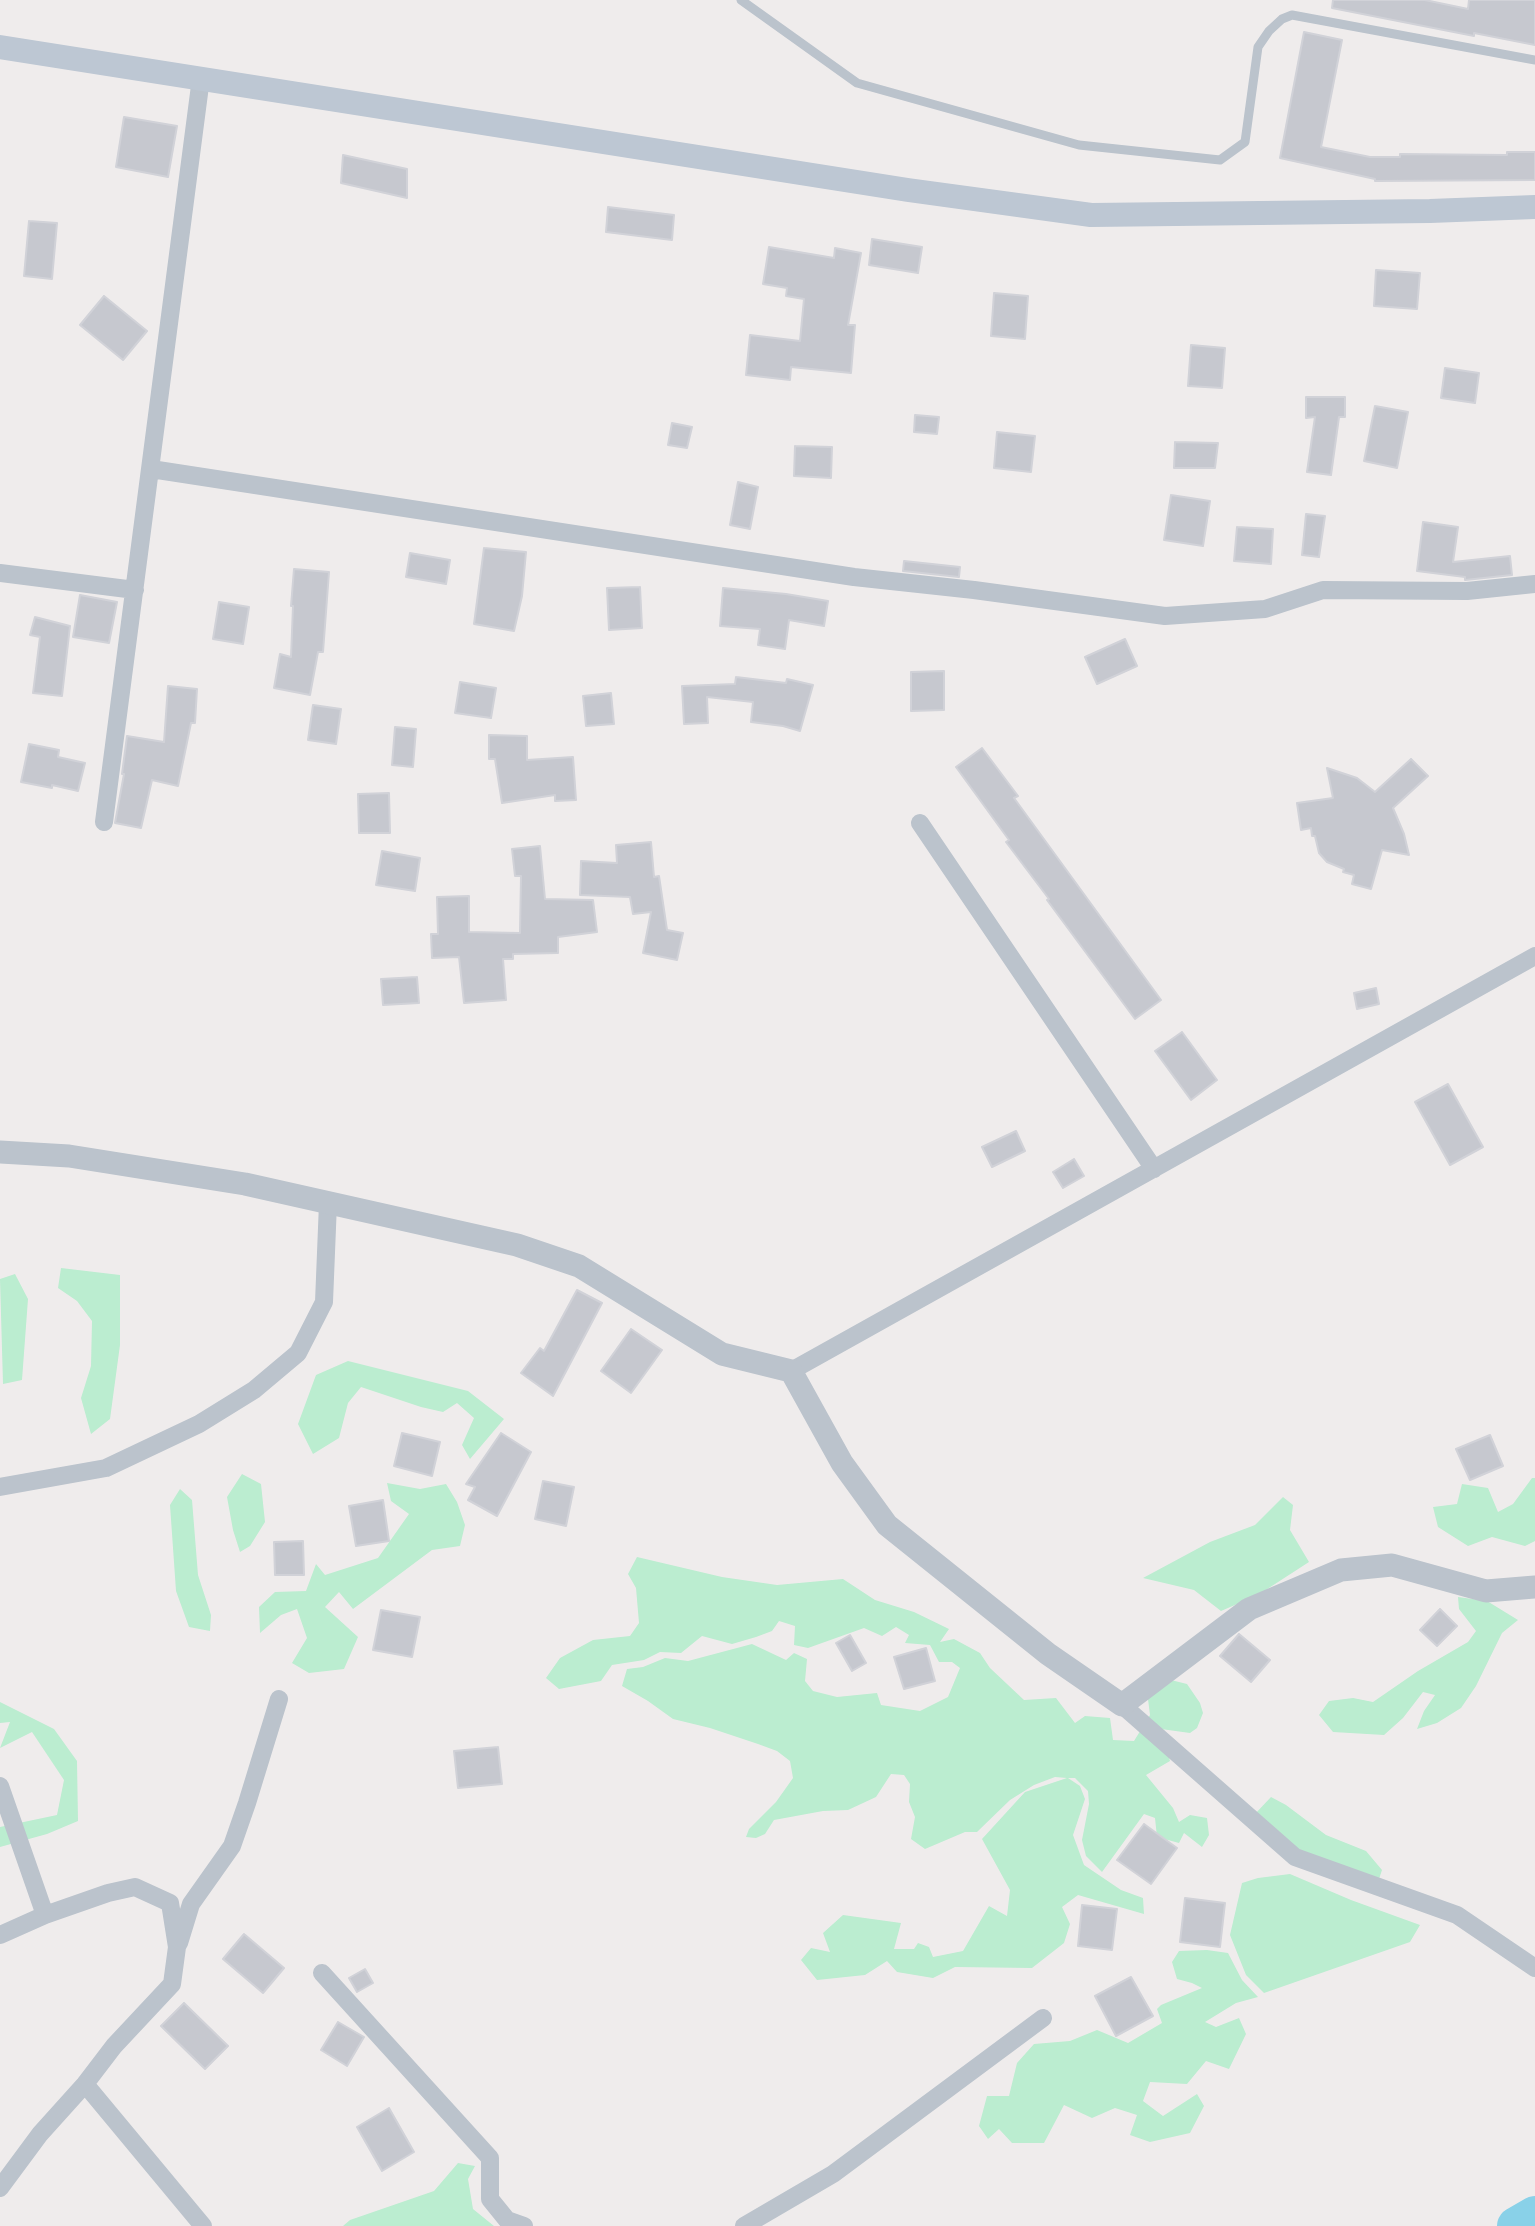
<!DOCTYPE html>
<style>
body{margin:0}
canvas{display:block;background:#efecec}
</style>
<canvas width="1535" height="2226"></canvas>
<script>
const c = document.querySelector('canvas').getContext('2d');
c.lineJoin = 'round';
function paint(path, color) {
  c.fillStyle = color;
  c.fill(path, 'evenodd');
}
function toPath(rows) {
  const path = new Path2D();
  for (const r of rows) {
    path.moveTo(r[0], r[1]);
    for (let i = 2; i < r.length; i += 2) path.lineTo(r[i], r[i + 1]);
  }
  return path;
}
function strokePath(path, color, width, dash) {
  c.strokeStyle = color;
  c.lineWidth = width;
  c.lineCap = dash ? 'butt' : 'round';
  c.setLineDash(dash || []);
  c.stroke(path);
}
paint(toPath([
 [61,1268,120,1275,120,1345,110,1419,91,1434,81,1398,91,1366,92,1321,77,1301,58,1288],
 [15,1274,28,1299,22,1380,3,1384,0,1279],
 [348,1361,468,1391,504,1419,470,1459,462,1445,474,1418,457,1403,443,1412,421,1407,361,1387,348,1403,339,1438,313,1454,298,1424,316,1375],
 [242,1474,261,1484,265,1522,250,1546,240,1552,233,1530,227,1497],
 [1532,1478,1535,1478,1535,1541,1525,1546,1492,1537,1468,1546,1438,1527,1433,1507,1457,1504,1462,1484,1488,1488,1498,1512,1513,1504],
 [387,1483,420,1489,446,1484,457,1502,465,1525,460,1546,432,1550,353,1609,339,1592,325,1607,358,1637,344,1669,309,1673,292,1663,307,1638,297,1609,281,1615,260,1633,259,1607,275,1592,306,1591,316,1564,325,1575,378,1558,409,1514,391,1501],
 [180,1489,192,1500,198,1575,211,1615,210,1631,189,1627,176,1591,170,1505],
 [1283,1497,1293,1505,1290,1530,1309,1562,1258,1595,1221,1611,1194,1590,1143,1578,1210,1542,1255,1525],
 [637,1557,722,1577,777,1585,843,1579,875,1600,914,1612,949,1629,940,1642,954,1639,980,1653,990,1668,1024,1700,1056,1698,1075,1723,1085,1716,1110,1718,1113,1740,1134,1741,1150,1715,1148,1699,1167,1679,1187,1684,1200,1703,1203,1713,1197,1728,1190,1733,1161,1729,1170,1761,1146,1775,1173,1808,1179,1822,1190,1815,1207,1818,1209,1835,1202,1847,1184,1833,1179,1843,1157,1837,1155,1818,1144,1814,1102,1872,1086,1856,1082,1840,1089,1804,1088,1791,1075,1778,1068,1778,1080,1786,1085,1799,1073,1835,1084,1865,1121,1890,1143,1898,1144,1914,1078,1895,1062,1907,1070,1924,1064,1943,1032,1968,955,1967,933,1978,897,1972,887,1961,865,1975,817,1980,801,1960,811,1948,830,1952,823,1933,843,1915,901,1923,894,1949,914,1949,918,1943,929,1947,933,1957,963,1951,989,1906,1007,1916,1010,1890,982,1839,1025,1792,1067,1778,1055,1777,1034,1785,1010,1800,977,1832,965,1832,925,1849,911,1839,915,1817,909,1802,910,1784,904,1775,891,1774,876,1797,848,1810,823,1811,774,1820,765,1834,756,1838,746,1837,749,1829,776,1802,793,1778,790,1761,777,1751,758,1744,710,1728,673,1719,648,1701,622,1686,627,1669,643,1667,665,1658,688,1661,752,1644,786,1660,794,1653,807,1659,805,1681,813,1691,837,1697,877,1693,881,1705,920,1711,948,1697,960,1668,952,1662,939,1662,930,1645,905,1643,909,1635,896,1627,882,1636,864,1628,808,1648,794,1645,795,1626,779,1621,772,1631,756,1637,732,1644,702,1636,681,1653,660,1652,644,1660,612,1665,601,1681,559,1689,546,1678,560,1658,593,1640,630,1636,639,1623,636,1588,628,1574],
 [1458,1597,1487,1601,1518,1620,1502,1633,1476,1686,1461,1708,1437,1723,1417,1729,1424,1711,1435,1695,1423,1692,1403,1718,1384,1735,1333,1732,1319,1715,1329,1701,1353,1698,1373,1702,1418,1671,1468,1642,1476,1631,1459,1609],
 [0,1702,54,1729,77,1761,78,1821,47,1834,0,1847,0,1827,57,1815,64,1780,32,1732,0,1748,10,1722,0,1723],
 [1271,1797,1286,1805,1326,1835,1366,1851,1382,1870,1378,1882,1295,1851,1254,1815],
 [1290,1874,1351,1900,1420,1925,1410,1942,1264,1993,1246,1975,1230,1935,1242,1883,1258,1878],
 [1207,1950,1228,1953,1242,1980,1258,1997,1236,2003,1205,2022,1216,2027,1239,2018,1246,2034,1229,2069,1206,2061,1187,2084,1150,2082,1143,2101,1163,2116,1197,2094,1204,2106,1190,2133,1150,2142,1130,2135,1137,2115,1115,2108,1092,2118,1064,2105,1044,2143,1012,2143,999,2129,988,2139,979,2126,987,2096,1009,2096,1017,2063,1034,2044,1070,2041,1097,2030,1128,2043,1162,2023,1157,2009,1161,2005,1202,1988,1192,1983,1177,1979,1172,1962,1179,1951],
 [458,2163,475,2166,468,2179,473,2209,494,2226,343,2226,350,2220,434,2191]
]), '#bbedd0');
strokePath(toPath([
 [1516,2226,1535,2215]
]), '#89d1e8', 38);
const building = toPath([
 [1333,0,1425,0,1468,9,1469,0,1535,0,1535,45,1474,33,1474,36,1332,8,1333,0],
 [1304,32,1342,40,1321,147,1370,157,1400,157,1400,154,1507,155,1507,152,1535,152,1535,180,1375,181,1375,179,1280,158,1304,32],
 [124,117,177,126,168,177,116,167,124,117],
 [343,155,407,169,407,198,341,183,343,155],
 [608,207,674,215,672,240,606,232,608,207],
 [29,221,57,223,52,279,24,276,29,221],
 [872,239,922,247,918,273,869,265,872,239],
 [769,247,834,258,835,248,861,253,848,325,855,325,851,373,791,367,790,380,746,375,750,335,800,341,804,299,786,296,787,288,763,284,769,247],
 [1376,270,1420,273,1417,309,1374,306,1376,270],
 [994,293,1028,296,1025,339,991,336,994,293],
 [104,296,147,331,123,360,80,325,104,296],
 [1191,345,1225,348,1222,388,1188,386,1191,345],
 [1445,368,1479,373,1475,403,1441,398,1445,368],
 [1306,397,1345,397,1345,417,1339,417,1331,475,1307,472,1315,417,1306,418,1306,397],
 [1375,406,1408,412,1397,468,1364,461,1375,406],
 [915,415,939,417,937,434,914,432,915,415],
 [672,423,692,427,687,448,668,445,672,423],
 [997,432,1035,436,1031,472,994,468,997,432],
 [1175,442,1218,443,1215,468,1174,468,1175,442],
 [795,446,832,447,831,478,794,476,795,446],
 [738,482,758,487,750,529,730,525,738,482],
 [1171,495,1210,501,1203,546,1164,540,1171,495],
 [1306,514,1325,516,1319,557,1302,555,1306,514],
 [1423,522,1458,527,1453,562,1510,556,1512,575,1465,580,1465,577,1417,571,1423,522],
 [1237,527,1273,529,1271,564,1234,561,1237,527],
 [484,548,526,552,522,596,514,631,474,624,484,548],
 [410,553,450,560,446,584,406,577,410,553],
 [904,561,960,567,959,577,903,571,904,561],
 [294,569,329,572,323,652,318,652,310,695,274,688,280,654,291,657,293,606,291,606,294,569],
 [640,587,642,628,609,630,607,588,640,587],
 [723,588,786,594,828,601,824,626,789,620,785,649,758,645,760,629,720,626,723,588],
 [80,595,117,602,109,643,73,637,80,595],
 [219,602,249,607,243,644,213,639,219,602],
 [35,617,70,626,62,696,33,693,40,637,30,635,35,617],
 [1125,639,1137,666,1097,684,1085,657,1125,639],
 [944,671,944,710,911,711,911,672,944,671],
 [736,677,786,683,787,679,813,685,800,731,783,726,751,722,753,702,707,697,708,723,684,724,682,686,735,684,736,677],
 [460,682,496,688,491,718,455,713,460,682],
 [168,686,197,689,195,723,191,723,178,786,152,780,141,828,115,823,124,774,122,774,127,736,164,742,168,686],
 [611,693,614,724,586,726,583,696,611,693],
 [313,705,341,709,336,744,308,740,313,705],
 [395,727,416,729,413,767,392,765,395,727],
 [489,735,527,736,527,760,573,757,576,800,555,801,555,795,502,803,495,759,489,759,489,735],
 [29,744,59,750,58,757,85,763,78,791,52,785,52,788,21,782,29,744],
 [982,748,1018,796,1014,798,1161,1000,1135,1019,1047,900,1049,899,1006,842,1009,840,956,767,982,748],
 [1411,759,1428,776,1393,808,1404,834,1409,855,1382,850,1371,889,1352,884,1354,875,1343,872,1344,869,1327,862,1319,853,1315,836,1312,836,1311,828,1301,830,1297,803,1333,798,1327,768,1357,778,1375,792,1411,759],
 [389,793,390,833,359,833,358,794,389,793],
 [651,842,654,877,659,876,667,930,683,933,677,960,643,953,651,912,633,914,630,897,580,895,581,861,617,863,616,845,651,842],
 [540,846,545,899,593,900,597,932,558,937,558,953,513,954,513,959,503,959,506,1000,464,1003,459,957,432,958,431,934,438,934,437,897,469,896,469,932,520,933,521,876,515,876,512,849,540,846],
 [382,851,420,858,415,891,376,885,382,851],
 [417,977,419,1003,383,1005,381,979,417,977],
 [1376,988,1379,1004,1357,1009,1354,993,1376,988],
 [1182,1032,1217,1080,1191,1100,1155,1051,1182,1032],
 [1448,1084,1483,1147,1450,1165,1415,1102,1448,1084],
 [1016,1131,1025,1151,992,1167,982,1147,1016,1131],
 [1074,1159,1084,1176,1063,1188,1053,1172,1074,1159],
 [577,1290,602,1303,553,1396,521,1373,540,1348,544,1351,577,1290],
 [631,1329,662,1350,631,1393,601,1371,631,1329],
 [402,1433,440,1442,432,1476,394,1466,402,1433],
 [501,1433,531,1452,497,1516,468,1500,475,1487,466,1484,501,1433],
 [1490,1435,1503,1466,1470,1480,1456,1449,1490,1435],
 [543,1481,574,1487,566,1526,535,1519,543,1481],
 [383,1500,389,1541,356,1546,349,1506,383,1500],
 [303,1541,304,1575,275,1575,274,1542,303,1541],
 [1440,1609,1457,1626,1437,1646,1420,1630,1440,1609],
 [381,1610,420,1617,412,1657,373,1650,381,1610],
 [1239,1634,1270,1660,1251,1682,1220,1656,1239,1634],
 [850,1635,866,1663,852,1671,836,1643,850,1635],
 [926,1648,935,1681,904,1689,894,1657,926,1648],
 [498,1747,502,1784,458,1788,454,1751,498,1747],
 [1144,1824,1177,1848,1151,1884,1117,1860,1144,1824],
 [1185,1898,1225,1903,1220,1947,1180,1942,1185,1898],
 [1082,1905,1117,1909,1112,1950,1078,1946,1082,1905],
 [244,1934,284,1968,263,1993,223,1959,244,1934],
 [365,1969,373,1983,357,1992,349,1978,365,1969],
 [1131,1977,1153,2016,1116,2036,1095,1996,1131,1977],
 [184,2003,228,2046,205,2069,161,2026,184,2003],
 [338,2022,364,2037,347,2066,321,2050,338,2022],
 [389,2108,414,2152,382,2171,357,2127,389,2108]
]);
paint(building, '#c6c8cf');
strokePath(building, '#d1d2d8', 2);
strokePath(toPath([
 [741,0,857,83,1079,145,1220,160,1245,142,1258,47,1269,31,1282,19,1292,15,1535,60]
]), '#bbc3cc', 9);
strokePath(toPath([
 [151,469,854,577,974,590,1165,616,1265,609,1323,590,1467,591,1535,584],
 [0,573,135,590],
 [104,822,201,78],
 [920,823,1154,1169],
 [791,1371,1535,956],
 [0,1487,106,1468,199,1424,254,1390,298,1353,324,1302,328,1203],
 [1122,1705,1295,1857,1457,1915,1535,1968],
 [0,1786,45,1915],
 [0,1935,45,1915,108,1893,135,1887,170,1903,177,1947,172,1984,114,2046,85,2084,40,2134,0,2188],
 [179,1943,191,1904,232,1846,247,1803,279,1699],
 [322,1973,490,2158,490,2199,507,2220,524,2226],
 [85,2084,203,2226],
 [744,2226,833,2174,1043,2018]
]), '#bbc3cc', 18);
strokePath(toPath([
 [0,1152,69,1156,245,1184,517,1245,579,1266,722,1354,791,1371,842,1463,887,1525,1048,1654,1122,1705,1249,1609,1341,1570,1392,1565,1486,1591,1535,1587]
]), '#bbc3cc', 23);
strokePath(toPath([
 [0,47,908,190,1091,215,1430,211,1535,207]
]), '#bdc7d3', 24);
</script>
